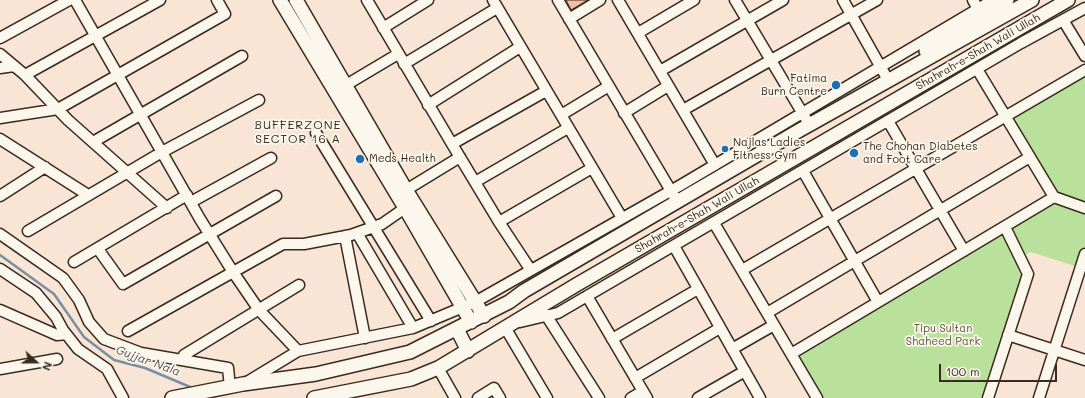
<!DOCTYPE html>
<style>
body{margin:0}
#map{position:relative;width:1085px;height:398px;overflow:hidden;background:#f8e5d6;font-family:Mali,sans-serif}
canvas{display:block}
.north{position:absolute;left:16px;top:342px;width:40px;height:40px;-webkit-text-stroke:3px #fbf7ec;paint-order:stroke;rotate:111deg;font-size:11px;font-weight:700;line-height:16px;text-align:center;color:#3b2a1e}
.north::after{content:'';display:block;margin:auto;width:14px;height:18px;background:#3b2a1e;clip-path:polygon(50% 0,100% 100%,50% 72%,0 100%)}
.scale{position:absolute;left:939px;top:364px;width:118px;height:18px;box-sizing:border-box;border:2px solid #3b2a1e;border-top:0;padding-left:5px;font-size:12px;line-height:14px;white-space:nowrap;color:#3b2a1e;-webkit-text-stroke:3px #fbf7ec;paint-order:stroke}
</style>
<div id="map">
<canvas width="1085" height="398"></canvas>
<div class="north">N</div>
<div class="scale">100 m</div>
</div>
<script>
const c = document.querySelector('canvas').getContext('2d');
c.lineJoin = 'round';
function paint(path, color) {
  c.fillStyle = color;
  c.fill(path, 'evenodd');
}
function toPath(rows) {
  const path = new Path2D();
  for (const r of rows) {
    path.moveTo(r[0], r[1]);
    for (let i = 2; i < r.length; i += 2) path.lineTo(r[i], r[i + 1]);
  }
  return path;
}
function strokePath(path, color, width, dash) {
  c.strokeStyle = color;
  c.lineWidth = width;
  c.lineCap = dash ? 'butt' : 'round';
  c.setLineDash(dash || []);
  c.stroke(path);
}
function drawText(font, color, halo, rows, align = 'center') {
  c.font = font + ' Mali,sans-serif';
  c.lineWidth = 3.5;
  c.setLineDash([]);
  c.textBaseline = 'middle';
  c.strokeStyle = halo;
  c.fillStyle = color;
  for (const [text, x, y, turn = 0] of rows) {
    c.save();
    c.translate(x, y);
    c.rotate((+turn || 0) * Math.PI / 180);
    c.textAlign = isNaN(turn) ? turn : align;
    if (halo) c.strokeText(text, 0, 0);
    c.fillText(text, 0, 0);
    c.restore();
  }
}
paint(toPath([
 [1085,70,1085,254,1081,268,1031,252,1020,257,1028,274,988,398,817,398,791,354,1054,198,1008,115]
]), '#bae19c');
strokePath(toPath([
 [0,255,54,294,84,337,114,360,145,368,195,389]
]), '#798fa5', 2.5);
const building = toPath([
 [566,0,588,0,571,10,566,0]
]);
paint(building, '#f0bca2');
strokePath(building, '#3b2a1e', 1);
const minor = toPath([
 [75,0,200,219,233,272,259,310,298,351],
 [367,0,452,144,499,222,530,269],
 [493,0,622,218],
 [558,0,674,196],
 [618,0,715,165],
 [735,0,806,119],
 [843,0,888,80],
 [973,0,978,9],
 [569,19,600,0],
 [1063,20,1085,56],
 [383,28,428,0],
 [638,33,694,0],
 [0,38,69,0],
 [0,54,25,75,68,120,167,208],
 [404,64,497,8],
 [0,68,14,66],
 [977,69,1054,197,1085,208],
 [660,71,783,0],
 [25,75,160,0],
 [346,85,398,54],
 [428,105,520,47],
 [683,110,877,0],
 [624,113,668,86],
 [561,115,609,86],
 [0,118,58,109,225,14,217,0],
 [888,121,964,251],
 [316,133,431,321],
 [0,139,88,195],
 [93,142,242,56],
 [452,144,546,91],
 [803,171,878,302],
 [475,182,568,128],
 [406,190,460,157],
 [0,196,45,167],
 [191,202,271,158],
 [499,222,592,168],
 [714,223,817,398],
 [28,231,162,152,259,100],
 [357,233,413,328],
 [0,234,63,278,79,300,89,322,104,339,141,353,228,368,230,387],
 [345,236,365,338],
 [674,246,760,398],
 [98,249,123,284,276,196],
 [74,262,187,195],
 [0,269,36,293,56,317,63,330,78,349,107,369,123,398],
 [742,270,1085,70],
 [587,296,647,398],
 [0,310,57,335,66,334],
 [767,313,1030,157],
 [546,315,599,398],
 [520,322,558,313,1021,43,1085,8],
 [506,329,547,398],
 [128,331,283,244,304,244,351,235,382,224,405,208],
 [1008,335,1085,360],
 [612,339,698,289],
 [732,349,774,325],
 [791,354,1054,197],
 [184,355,299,285],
 [438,368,455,398],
 [0,369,57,359],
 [635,378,720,328],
 [247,382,298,351,413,328,475,302,681,185,993,0],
 [478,398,494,388,500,398],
 [631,398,643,391],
 [698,398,745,371],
 [988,398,1028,274,1005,227],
 [1039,398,1085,254]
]);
const major = toPath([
 [280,0,405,208,471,322],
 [296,0,406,190,484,316],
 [926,51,952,32,1007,0],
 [457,329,468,351],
 [172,398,243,384,316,374,410,352,509,302,524,291,800,130,1032,0],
 [314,398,411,379,438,368,576,285,1068,0]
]);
strokePath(minor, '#3b2a1e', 13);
strokePath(major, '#3b2a1e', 16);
strokePath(minor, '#fbf7ec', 10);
strokePath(major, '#fbf7ec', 13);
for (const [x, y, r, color] of [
 [836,85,5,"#1f6fb2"],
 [725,149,4,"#1f6fb2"],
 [854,153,5,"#1f6fb2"],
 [360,159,5,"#1f6fb2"]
]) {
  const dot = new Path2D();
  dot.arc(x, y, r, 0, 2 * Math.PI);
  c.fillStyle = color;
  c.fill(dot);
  strokePath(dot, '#fbf7ec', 1.5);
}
drawText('11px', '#3b2a1e', '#fbf7ec', [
 ["Shahrah-e-Shah Wali Ullah",978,52,-30],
 ["Shahrah-e-Shah Wali Ullah",697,215,-30]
]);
drawText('11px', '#3b2a1e', '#fbf7ec', [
 ["Fatima",827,79,"right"],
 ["Burn Centre",827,92,"right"],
 ["Najlas Ladies",733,143],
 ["Fitness Gym",733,156],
 ["The Chohan Diabetes",863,147],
 ["and Foot Care",863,160],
 ["Meds Health",369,159]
], 'left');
drawText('11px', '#5b583e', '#fbf7ec', [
 ["Tipu Sultan",943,329],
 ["Shaheed Park",943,342]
]);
c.letterSpacing = '1px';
drawText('12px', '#3b2a1e', '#fbf7ec', [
 ["BUFFERZONE",298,125],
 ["SECTOR 16 A",298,139]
]);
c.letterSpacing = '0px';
drawText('italic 12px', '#555456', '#fbf7ec', [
 ["Gujjar Nala",148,361,20]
]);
</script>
